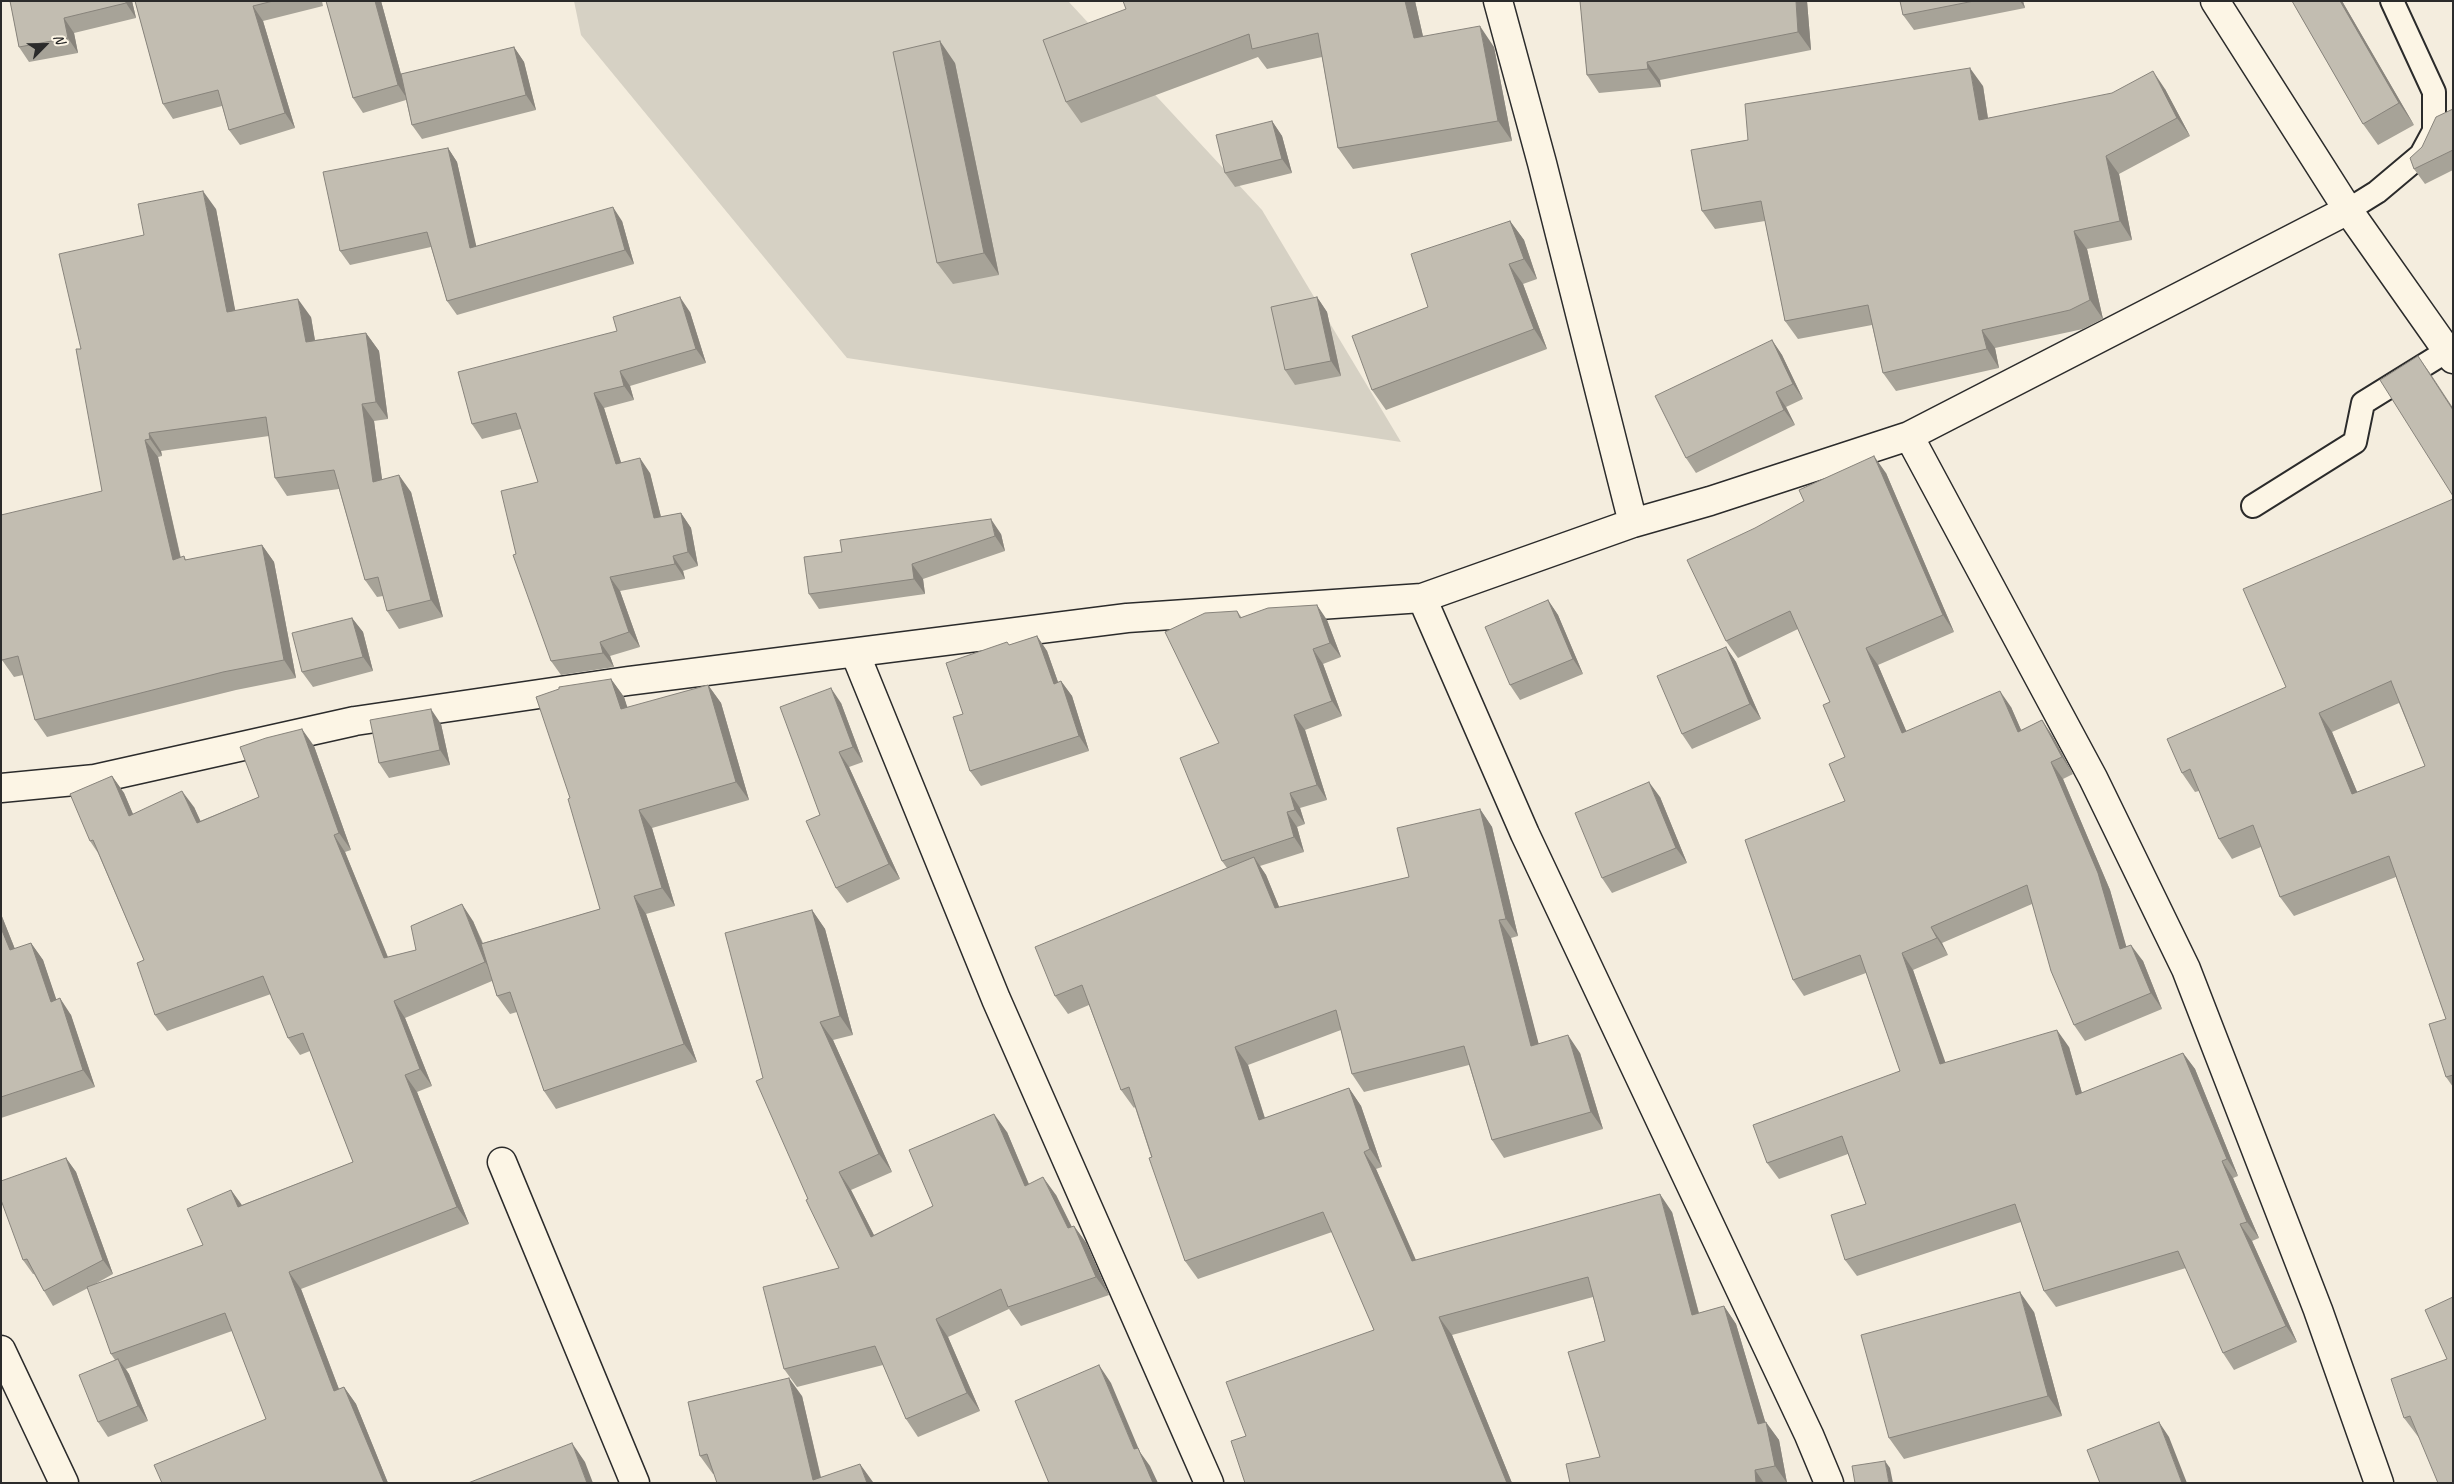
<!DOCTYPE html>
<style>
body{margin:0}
#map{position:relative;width:2454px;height:1484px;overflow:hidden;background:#f4edde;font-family:Caveat,sans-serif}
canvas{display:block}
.frame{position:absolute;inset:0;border:2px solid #2b2b2b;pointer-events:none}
.north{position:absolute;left:20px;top:20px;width:50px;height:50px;-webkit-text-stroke:4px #fcf5e5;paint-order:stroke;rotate:67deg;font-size:14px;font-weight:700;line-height:20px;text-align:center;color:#2b2b2b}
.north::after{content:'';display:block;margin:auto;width:18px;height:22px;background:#2b2b2b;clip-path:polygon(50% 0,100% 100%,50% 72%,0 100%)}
</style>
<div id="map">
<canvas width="2454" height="1484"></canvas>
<div class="frame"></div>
<div class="north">N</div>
</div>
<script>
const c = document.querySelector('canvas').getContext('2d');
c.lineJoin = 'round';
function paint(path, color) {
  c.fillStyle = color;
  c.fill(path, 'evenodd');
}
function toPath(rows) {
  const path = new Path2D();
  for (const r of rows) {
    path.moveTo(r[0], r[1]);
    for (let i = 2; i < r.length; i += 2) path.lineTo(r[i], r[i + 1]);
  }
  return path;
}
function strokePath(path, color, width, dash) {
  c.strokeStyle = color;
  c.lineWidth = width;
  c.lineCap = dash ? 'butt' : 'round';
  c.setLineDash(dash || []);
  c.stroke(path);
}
paint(toPath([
 [574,1,1068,1,1262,210,1401,442,847,358,581,35]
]), '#d6d1c4');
const lane = toPath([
 [2348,210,2377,192,2421,155,2434,131,2434,92,2392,1],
 [2253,506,2355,442,2363,403,2447,351]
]);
const street = toPath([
 [1498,1,1542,163,1633,523,1710,501,1909,436,2348,210],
 [1909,436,2093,778,2186,969,2318,1310,2379,1483],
 [1422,598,1525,834,1809,1435,1829,1483],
 [855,653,996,999,1209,1483],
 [1,788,95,779,355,721,628,681,1127,618,1422,598,1633,523],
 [502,1162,635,1483],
 [1,1350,64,1483]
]);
const secondary = toPath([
 [2215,1,2348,210,2453,359]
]);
strokePath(lane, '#2b2b2b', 26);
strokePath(street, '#2b2b2b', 31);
strokePath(secondary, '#2b2b2b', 31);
strokePath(lane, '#fcf5e5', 22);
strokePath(street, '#fcf5e5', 28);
strokePath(secondary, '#fcf5e5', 28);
paint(toPath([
 [10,1,132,1,136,18,74,33,78,53,29,62,19,47],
 [135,1,322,1,323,6,263,21,295,128,240,145,229,130,222,106,173,119,163,104],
 [326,1,381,1,401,74,514,47,524,62,536,110,422,139,412,125,406,100,363,113,353,98],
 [1123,1,1415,1,1423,36,1494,47,1512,141,1353,169,1338,148,1322,57,1267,69,1258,57,1081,123,1066,102,1126,9],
 [1580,1,1807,1,1811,50,1660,80,1661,87,1599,93,1587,75],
 [1900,1,2023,1,2025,8,1914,30,1903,15],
 [2292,1,2342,1,2414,125,2378,145,2363,124],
 [955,63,999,275,953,284,937,263],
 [1983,86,1988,118,2165,89,2190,136,2119,174,2132,240,2087,249,2103,319,2083,329,1995,348,1999,368,1896,391,1883,373,1872,325,1798,339,1785,321,1765,221,1715,229,1702,211,1748,140],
 [2453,109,2453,170,2425,184,2414,169,2422,147],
 [1272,121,1282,136,1292,173,1235,187,1225,173],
 [448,148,457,162,476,247,622,221,634,264,457,315,447,301,431,247,350,265,340,251],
 [216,209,235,311,311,317,315,340,366,333,379,351,388,419,374,421,382,480,411,492,443,617,399,629,387,611,383,596,377,597,365,580,339,489,287,496,275,478,269,436,161,451,162,456,158,457,181,558,184,556,186,560,262,545,274,562,296,678,236,690,47,737,35,720,23,675,14,677,2,660,102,491,81,349,144,235],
 [1510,221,1524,240,1537,279,1523,284,1547,349,1386,410,1372,390,1428,307],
 [1317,297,1327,312,1341,376,1295,385,1285,370],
 [690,312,706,363,630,386,634,400,604,408,621,463,650,473,661,517,681,513,691,528,698,566,683,571,685,579,620,591,640,647,610,656,614,667,561,675,551,661,516,554,538,482,521,429,482,439,472,424,617,331],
 [1772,340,1782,355,1803,399,1786,407,1795,425,1696,473,1686,458],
 [1886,473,1954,632,1878,665,1906,731,2011,707,2021,730,2042,720,2053,737,2073,774,2063,779,2110,890,2126,947,2143,961,2162,1009,2085,1041,2074,1025,2032,904,1942,943,1948,955,1913,970,1945,1063,2069,1047,2082,1093,2183,1053,2195,1069,2238,1176,2233,1178,2259,1238,2252,1241,2297,1342,2234,1370,2223,1353,2186,1268,2056,1307,2044,1291,2021,1222,1857,1276,1845,1260,1866,1204,1848,1154,1779,1179,1767,1163,1900,1071,1866,973,1804,996,1793,980,1845,801,1845,757,1830,702,1798,629,1738,658,1726,641],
 [2453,499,2453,1087,2446,1077,2446,1019,2396,877,2294,916,2280,897,2261,847,2232,859,2219,839,2199,791,2195,792,2182,773,2286,687],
 [2399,703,2425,766,2357,792,2332,732],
 [1001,534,1005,551,923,579,925,594,819,609,809,594],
 [1548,600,1558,615,1583,674,1520,700,1510,685],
 [1237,611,1242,618,1327,620,1341,657,1323,664,1342,716,1305,730,1327,800,1300,808,1305,824,1297,827,1304,852,1260,866,1266,875,1279,907,1409,877,1480,809,1492,827,1518,936,1511,938,1538,1043,1580,1053,1603,1129,1504,1158,1492,1140,1469,1065,1364,1092,1352,1074,1341,1030,1248,1065,1265,1118,1349,1088,1361,1106,1382,1167,1376,1169,1416,1260,1672,1212,1699,1313,1724,1306,1736,1324,1765,1422,1779,1440,1787,1483,1570,1483,1600,1457,1605,1341,1593,1297,1452,1335,1512,1483,1245,1483,1246,1436,1374,1330,1332,1232,1198,1279,1185,1261,1135,1107,1134,1108,1121,1090,1089,1005,1068,1014,1055,996,1227,868,1222,861,1219,743],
 [352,618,363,632,373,671,313,687,302,672],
 [1037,636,1047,651,1058,682,1061,681,1072,696,1089,751,981,786,970,771,963,714,1009,645],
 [1726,647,1736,662,1761,719,1692,749,1682,734],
 [611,679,624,697,627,708,708,685,721,703,749,800,652,828,675,906,646,914,697,1062,556,1109,544,1091,517,1012,510,1014,497,996,492,981,405,1018,432,1086,417,1092,469,1224,301,1289,339,1389,344,1387,356,1404,388,1483,162,1483,266,1419,232,1331,126,1369,129,1374,148,1421,108,1437,98,1422,115,1360,111,1354,88,1288,53,1306,44,1291,34,1274,33,1274,23,1260,66,1158,76,1172,113,1274,95,1284,203,1245,231,1190,242,1205,353,1162,310,1051,300,1055,288,1038,271,994,167,1031,155,1015,144,960,98,853,90,841,112,776,124,793,133,814,194,807,200,821,259,797,314,746,351,850,345,852,388,957,416,950,473,921,483,943,600,909,570,798],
 [841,703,863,762,849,767,900,879,847,903,836,888,820,815],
 [441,724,450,765,389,778,379,763],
 [1660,797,1687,863,1612,893,1602,878],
 [812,910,825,929,853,1035,833,1040,892,1172,851,1190,874,1235,933,1206,1007,1132,1029,1184,1056,1195,1072,1227,1074,1226,1087,1244,1109,1295,1021,1326,1009,1309,948,1337,980,1411,918,1437,906,1419,883,1365,797,1387,784,1369,839,1268,808,1199,763,1078],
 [1,914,15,949,31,943,43,960,56,1000,71,1015,95,1087,1,1118],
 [2453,1297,2453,1483,2404,1418,2447,1359],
 [2034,1312,2062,1416,1904,1459,1889,1438],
 [802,1396,821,1477,867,1483,713,1474,700,1456]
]), '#a7a398');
paint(toPath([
 [126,1,132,1,136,18,126,3],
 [375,1,381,1,408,100,398,85],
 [1405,1,1415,1,1428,59,1414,38],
 [1796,1,1807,1,1811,50,1798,32],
 [2020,1,2023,1,2025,8],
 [2340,1,2342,1,2414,125,2399,103],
 [253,6,263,21,295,128,285,113],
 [64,18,74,33,78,53,68,38],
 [1480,26,1494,47,1512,141,1498,121],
 [940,41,955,63,999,275,984,253],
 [514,47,524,62,536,110,526,95],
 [1647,62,1660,80,1661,87,1648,69],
 [1970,68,1983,86,1991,139,1979,120],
 [2153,71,2165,89,2190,136,2177,118],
 [1272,121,1282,136,1292,173,1282,159],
 [448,148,457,162,480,262,470,248],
 [2106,156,2119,174,2132,240,2120,221],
 [203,191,216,209,239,330,227,312],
 [613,207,622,221,634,264,625,250],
 [1510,221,1524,240,1537,279,1524,259],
 [2074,231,2087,249,2103,319,2090,300],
 [1509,264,1523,284,1547,349,1534,329],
 [680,297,690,312,706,363,696,349],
 [1317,297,1327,312,1341,376,1331,361],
 [298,299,311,317,318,359,306,342],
 [1982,330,1995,348,1999,368,1987,349],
 [366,333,379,351,388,419,376,402],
 [1772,340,1782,355,1803,399,1793,384],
 [2418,356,2432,376,2453,408,2453,410],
 [620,371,630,386,634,400,624,386],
 [1776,392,1786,407,1795,425,1784,410],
 [594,393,604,408,626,478,616,464],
 [362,404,374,421,385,500,373,482],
 [149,433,161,451,162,456,150,439],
 [145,440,158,457,185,578,173,560],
 [1874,456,1886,473,1954,632,1943,615],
 [640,458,650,473,665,533,654,518],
 [399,475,411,492,443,617,431,600],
 [681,513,691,528,698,566,688,552],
 [991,519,1001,534,1005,551,995,536],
 [262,545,274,562,296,678,284,660],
 [673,556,683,571,685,579,675,564],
 [912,564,923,579,925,594,914,579],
 [610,577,620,591,640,647,629,632],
 [1548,600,1558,615,1583,674,1573,659],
 [1317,605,1327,620,1341,657,1330,643],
 [352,618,363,632,373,671,363,657],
 [1037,636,1047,651,1064,699,1054,684],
 [600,642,610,656,614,667,603,653],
 [1726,647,1736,662,1761,719,1750,704],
 [1866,648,1878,665,1914,749,1902,733],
 [1313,649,1323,664,1342,716,1332,701],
 [611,679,624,697,634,727,621,709],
 [1061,681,1072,696,1089,751,1079,736],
 [708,685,721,703,749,800,736,782],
 [831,688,841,703,863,762,853,747],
 [2000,691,2011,707,2029,748,2018,732],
 [431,709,441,724,450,765,440,750],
 [2319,713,2332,732,2366,813,2352,794],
 [1294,715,1305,730,1327,800,1317,785],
 [2042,720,2053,737,2073,774,2062,757],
 [302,729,314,746,351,850,339,833],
 [839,752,849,767,900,879,889,864],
 [2051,762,2063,779,2110,890,2132,966,2120,949],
 [112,776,124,793,141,833,129,816],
 [1649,782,1660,797,1687,863,1676,848],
 [182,791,194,807,209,839,197,823],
 [1290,793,1300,808,1305,824,1295,810],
 [1480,809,1492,827,1518,936,1506,919],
 [639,810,652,828,675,906,662,888],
 [1287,812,1297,827,1304,852,1294,837],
 [334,835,345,852,395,975,384,958],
 [1254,857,1266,875,1287,926,1275,908],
 [634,896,646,914,697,1062,684,1044],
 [462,904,473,921,497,979,485,962],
 [812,910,825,929,853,1035,840,1016],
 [1,914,22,967,10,950,1,928],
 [1499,920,1511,938,1544,1064,1531,1046],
 [1931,927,1942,943,1948,955,1937,938],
 [31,943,43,960,63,1019,51,1002],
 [2131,945,2143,961,2162,1009,2151,993],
 [1902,953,1913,970,1952,1081,1940,1064],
 [60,998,71,1015,95,1087,83,1070],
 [394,1001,405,1018,432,1086,420,1069],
 [820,1022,833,1040,892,1172,879,1154],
 [2057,1030,2069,1047,2087,1111,2076,1095],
 [1568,1035,1580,1053,1603,1129,1591,1112],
 [1235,1047,1248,1065,1271,1138,1259,1120],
 [2183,1053,2195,1069,2238,1176,2227,1159],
 [405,1075,417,1092,469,1224,457,1207],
 [1349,1088,1361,1106,1382,1167,1370,1149],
 [994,1114,1007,1132,1037,1204,1025,1186],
 [1364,1152,1376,1169,1424,1279,1412,1261],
 [66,1158,76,1172,113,1274,103,1260],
 [2222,1161,2233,1178,2259,1238,2247,1222],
 [839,1172,851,1190,884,1255,871,1237],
 [1043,1177,1056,1195,1081,1246,1068,1228],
 [231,1190,243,1207,238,1207],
 [1660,1194,1672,1212,1704,1333,1692,1315],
 [2240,1224,2252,1241,2297,1342,2286,1326],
 [1074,1226,1087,1244,1109,1295,1096,1277],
 [289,1272,301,1289,346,1408,334,1391],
 [2020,1292,2034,1312,2062,1416,2048,1396],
 [1724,1306,1736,1324,1768,1431,1766,1422,1779,1440,1787,1483,1775,1466,1758,1424],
 [1439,1317,1452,1335,1512,1483,1507,1483],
 [936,1319,948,1337,980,1411,967,1393],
 [118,1359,129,1374,148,1421,138,1406],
 [1099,1365,1111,1383,1140,1452,1150,1466,1158,1483,1153,1483,1134,1449],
 [789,1378,802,1396,822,1483,813,1480],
 [344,1387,356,1404,388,1483,384,1483],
 [2159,1422,2169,1437,2187,1483,2182,1483],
 [572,1443,585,1462,593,1483,587,1483],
 [1885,1461,1890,1468,1893,1483,1889,1483],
 [860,1464,873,1482,873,1483,867,1483],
 [1755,1470,1764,1483,1756,1483]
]), '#88847c');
const building = toPath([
 [10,1,126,1,126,3,64,18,68,38,19,47,10,1],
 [135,1,273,1,253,6,285,113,229,130,218,90,163,104,135,1],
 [326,1,375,1,398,85,353,98,326,1],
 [1123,1,1405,1,1414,38,1480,26,1498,121,1338,148,1318,33,1252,49,1249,34,1066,102,1043,40,1126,9,1123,1],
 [1580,1,1796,1,1798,32,1647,62,1648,69,1587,75,1580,1],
 [1900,1,1974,1,1903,15,1900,1],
 [2292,1,2340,1,2399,103,2363,124,2292,1],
 [940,41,984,253,937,263,893,52,940,41],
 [514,47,526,95,412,125,401,74,514,47],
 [1970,68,1979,120,2112,93,2153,71,2177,118,2106,156,2120,221,2074,231,2090,300,2070,310,1982,330,1987,349,1883,373,1868,305,1785,321,1761,201,1702,211,1691,150,1748,140,1745,104,1970,68],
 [2453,109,2453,150,2414,169,2410,158,2422,147,2436,117,2453,109],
 [1272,121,1282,159,1225,173,1216,135,1272,121],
 [448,148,470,248,613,207,625,250,447,301,427,232,340,251,323,172,448,148],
 [203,191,227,312,298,299,306,342,366,333,376,402,362,404,373,482,399,475,431,600,387,611,378,577,365,580,334,470,275,478,266,417,149,433,150,439,145,440,173,560,184,556,185,560,262,545,284,660,223,672,35,720,18,656,2,660,1,657,1,515,102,491,76,349,81,349,59,254,144,235,138,204,203,191],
 [1510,221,1524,259,1509,264,1534,329,1372,390,1352,336,1428,307,1411,254,1510,221],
 [680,297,696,349,620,371,624,386,594,393,616,464,640,458,654,518,681,513,688,552,673,556,675,564,610,577,629,632,600,642,603,653,551,661,513,555,516,554,501,491,538,482,516,413,472,424,458,372,617,331,613,317,680,297],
 [1317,297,1331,361,1285,370,1271,307,1317,297],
 [1772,340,1793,384,1776,392,1784,410,1686,458,1655,396,1772,340],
 [2418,356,2453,410,2453,496,2380,380,2418,356],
 [1874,456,1943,615,1866,648,1902,733,2000,691,2018,732,2042,720,2062,757,2051,762,2098,873,2120,949,2131,945,2151,993,2074,1025,2051,971,2027,885,1931,927,1937,938,1902,953,1940,1064,2057,1030,2076,1095,2183,1053,2227,1159,2222,1161,2247,1222,2240,1224,2286,1326,2223,1353,2178,1251,2044,1291,2015,1204,1845,1260,1831,1215,1866,1204,1842,1136,1767,1163,1753,1125,1900,1071,1860,955,1793,980,1745,840,1845,801,1829,764,1845,757,1823,705,1830,702,1790,611,1726,641,1687,560,1755,528,1804,501,1799,490,1874,456],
 [2453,499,2453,1075,2446,1077,2429,1024,2446,1019,2389,856,2280,897,2253,825,2219,839,2190,769,2182,773,2167,739,2286,687,2243,589,2453,499],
 [2391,681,2425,766,2352,794,2319,713,2391,681],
 [991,519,995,536,912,564,914,579,809,594,804,557,842,552,840,540,991,519],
 [1548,600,1573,659,1510,685,1485,627,1548,600],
 [1317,605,1330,643,1313,649,1332,701,1294,715,1317,785,1290,793,1295,810,1287,812,1294,837,1222,861,1180,758,1219,743,1165,632,1205,613,1237,611,1240,618,1268,608,1317,605],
 [352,618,363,657,302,672,292,633,352,618],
 [1037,636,1054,684,1061,681,1079,736,970,771,953,717,963,714,946,663,1007,642,1009,645,1037,636],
 [1726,647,1750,704,1682,734,1657,676,1726,647],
 [611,679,621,709,708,685,736,782,639,810,662,888,634,896,684,1044,544,1091,510,992,497,996,481,944,600,909,568,799,570,798,536,697,559,689,559,687,611,679],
 [831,688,853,747,839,752,889,864,836,888,806,821,820,815,780,707,831,688],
 [431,709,440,750,379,763,370,720,431,709],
 [302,729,339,833,334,835,384,958,416,950,411,926,462,904,485,962,394,1001,420,1069,405,1075,457,1207,289,1272,334,1391,344,1387,384,1483,162,1483,154,1465,266,1419,225,1313,111,1354,87,1287,203,1245,187,1209,231,1190,238,1207,353,1162,303,1033,288,1038,263,976,155,1015,137,963,144,960,93,840,90,841,70,794,112,776,129,816,182,791,197,823,259,797,240,747,266,738,302,729],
 [1649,782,1676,848,1602,878,1575,813,1649,782],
 [1480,809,1506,919,1499,920,1531,1046,1568,1035,1591,1112,1492,1140,1464,1046,1352,1074,1336,1010,1235,1047,1259,1120,1349,1088,1370,1149,1364,1152,1412,1261,1660,1194,1692,1315,1724,1306,1758,1424,1766,1422,1775,1466,1755,1470,1756,1483,1570,1483,1566,1464,1600,1457,1568,1352,1605,1341,1588,1277,1439,1317,1507,1483,1245,1483,1231,1441,1246,1436,1226,1382,1374,1330,1323,1212,1185,1261,1149,1158,1152,1157,1129,1087,1121,1090,1082,985,1055,996,1035,947,1254,857,1275,908,1409,877,1397,828,1480,809],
 [812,910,840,1016,820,1022,879,1154,839,1172,871,1237,933,1206,909,1150,994,1114,1025,1186,1043,1177,1068,1228,1074,1226,1096,1277,1008,1307,1001,1289,936,1319,967,1393,906,1419,875,1346,784,1369,763,1287,839,1268,806,1200,808,1199,756,1081,763,1078,725,933,812,910],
 [1,928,10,950,31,943,51,1002,60,998,83,1070,1,1097,1,928],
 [66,1158,103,1260,44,1291,27,1259,23,1260,1,1200,1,1181,66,1158],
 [2020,1292,2048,1396,1889,1438,1861,1335,2020,1292],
 [2453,1297,2453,1483,2438,1483,2410,1416,2404,1418,2391,1379,2447,1359,2425,1310,2453,1297],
 [118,1359,138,1406,98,1422,79,1375,118,1359],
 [1099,1365,1134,1449,1138,1448,1153,1483,1049,1483,1015,1401,1099,1365],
 [789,1378,813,1480,860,1464,867,1483,717,1483,707,1454,700,1456,688,1402,789,1378],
 [2159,1422,2182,1483,2100,1483,2087,1450,2159,1422],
 [572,1443,587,1483,468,1483,572,1443],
 [1885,1461,1889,1483,1855,1483,1852,1466,1885,1461]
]);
paint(building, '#c2bdb1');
strokePath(building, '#88847c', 1);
</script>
